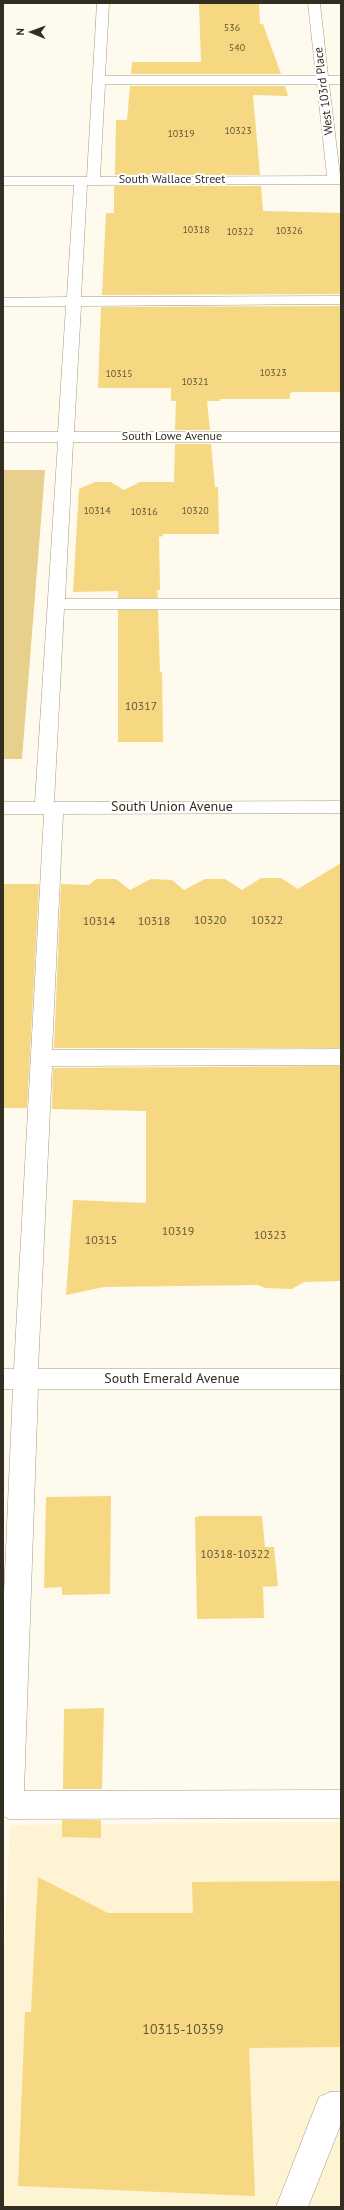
<!DOCTYPE html>
<style>
body{margin:0}
#map{position:relative;width:344px;height:2210px;overflow:hidden;background:#fefaed;font-family:"PT Sans",sans-serif}
canvas{display:block}
.frame{position:absolute;inset:0;border:4px solid #322e21;pointer-events:none}
.north{position:absolute;left:12px;top:12px;width:40px;height:40px;-webkit-text-stroke:3px #fff;paint-order:stroke;rotate:271deg;font-size:11px;font-weight:700;line-height:16px;text-align:center;color:#322e21}
.north::after{content:'';display:block;margin:auto;width:14px;height:18px;background:#322e21;clip-path:polygon(50% 0,100% 100%,50% 72%,0 100%)}
</style>
<div id="map">
<canvas width="344" height="2210"></canvas>
<div class="frame"></div>
<div class="north">N</div>
</div>
<script>
const c = document.querySelector('canvas').getContext('2d');
c.lineJoin = 'round';
function paint(path, color) {
  c.fillStyle = color;
  c.fill(path, 'evenodd');
}
function toPath(rows) {
  const path = new Path2D();
  for (const r of rows) {
    path.moveTo(r[0], r[1]);
    for (let i = 2; i < r.length; i += 2) path.lineTo(r[i], r[i + 1]);
  }
  return path;
}
function strokePath(path, color, width, dash) {
  c.strokeStyle = color;
  c.lineWidth = width;
  c.lineCap = dash ? 'butt' : 'round';
  c.setLineDash(dash || []);
  c.stroke(path);
}
function drawText(font, color, halo, rows, align = 'center') {
  c.font = font + ' "PT Sans",sans-serif';
  c.lineWidth = 4;
  c.setLineDash([]);
  c.textBaseline = 'middle';
  c.strokeStyle = halo;
  c.fillStyle = color;
  for (const [text, x, y, turn = 0] of rows) {
    c.save();
    c.translate(x, y);
    c.rotate((+turn || 0) * Math.PI / 180);
    c.textAlign = isNaN(turn) ? turn : align;
    if (halo) c.strokeText(text, 0, 0);
    c.fillText(text, 0, 0);
    c.restore();
  }
}
paint(toPath([
 [341,1822,341,2207,3,2207,3,1979,10,1825]
]), '#fef3d2');
paint(toPath([
 [3,470,45,470,22,759,3,759]
]), '#e7cf8c');
paint(toPath([
 [199,4,259,4,260,24,263,24,281,74,131,74,132,62,201,62],
 [130,86,285,86,288,96,253,95,260,175,115,175,116,120,127,120],
 [114,186,261,186,263,211,341,213,341,294,102,295,106,213,114,213],
 [341,306,341,392,293,392,290,393,290,399,220,399,220,401,207,401,210,430,175,430,176,401,171,401,171,388,98,388,101,307],
 [175,444,211,444,215,487,218,487,219,534,163,534,163,536,159,537,160,590,157,590,158,598,118,598,118,591,73,592,79,489,95,482,111,482,124,490,140,482,174,482],
 [118,610,158,610,160,672,162,672,163,742,118,742],
 [341,863,341,1048,54,1048,61,884,89,885,96,879,116,879,130,890,151,879,172,880,184,890,205,879,225,879,242,890,261,878,281,878,298,889],
 [3,884,39,884,27,1108,3,1108],
 [341,1066,341,1281,304,1282,292,1289,265,1288,258,1285,104,1287,66,1295,73,1200,146,1203,146,1111,52,1109,53,1068],
 [111,1496,110,1594,62,1595,62,1587,44,1588,46,1497],
 [200,1516,262,1516,265,1547,274,1547,278,1586,263,1587,264,1618,197,1619,195,1517],
 [104,1708,102,1789,63,1789,64,1709],
 [62,1820,101,1820,101,1838,62,1837],
 [38,1877,108,1913,193,1913,192,1882,341,1881,341,2047,249,2048,255,2196,18,2186,25,2012,31,2012]
]), '#f6d882');
const minor = toPath([
 [97,3,109,3,105,76,316,76,308,3,320,3,328,76,341,76,341,84,329,84,341,184,87,185,81,297,341,296,341,304,81,306,74,432,341,432,341,442,73,442,65,599,341,599,341,609,64,609,54,802,341,801,341,813,63,814,52,1050,341,1049,341,1065,52,1066,38,1369,341,1369,341,1389,38,1389,24,1791,341,1790,341,1818,9,1819,3,1816,3,1617,13,1389,3,1389,3,1369,14,1369,44,814,3,814,3,802,35,802,58,442,3,442,3,432,58,432,66,306,3,306,3,298,67,297,74,185,3,185,3,177,87,177,97,3],
 [105,84,317,84,327,176,100,177,105,84],
 [330,2092,341,2092,341,2124,308,2207,276,2207,319,2097,330,2092]
]);
strokePath(minor, '#a4997b', 1);
paint(minor, '#fff');
drawText('10px', '#635839', null, [
 ["536",232,28],
 ["540",237,48],
 ["10323",238,131],
 ["10319",181,134],
 ["10318",196,230],
 ["10326",289,231],
 ["10322",240,232],
 ["10323",273,373],
 ["10315",119,374],
 ["10321",195,382],
 ["10314",97,511],
 ["10320",195,511],
 ["10316",144,512]
]);
drawText('12px', '#322e21', '#fff', [
 ["West 103rd Place",324,91,-97],
 ["South Wallace Street",172,180],
 ["South Lowe Avenue",172,437]
]);
drawText('12px', '#635839', null, [
 ["10317",141,707],
 ["10320",210,921],
 ["10322",267,921],
 ["10314",99,922],
 ["10318",154,922],
 ["10319",178,1232],
 ["10323",270,1236],
 ["10315",101,1241],
 ["10318-10322",235,1555]
]);
drawText('14px', '#322e21', '#fff', [
 ["South Union Avenue",172,807],
 ["South Emerald Avenue",172,1379]
]);
drawText('14px', '#635839', null, [
 ["10315-10359",183,2030]
]);
</script>
